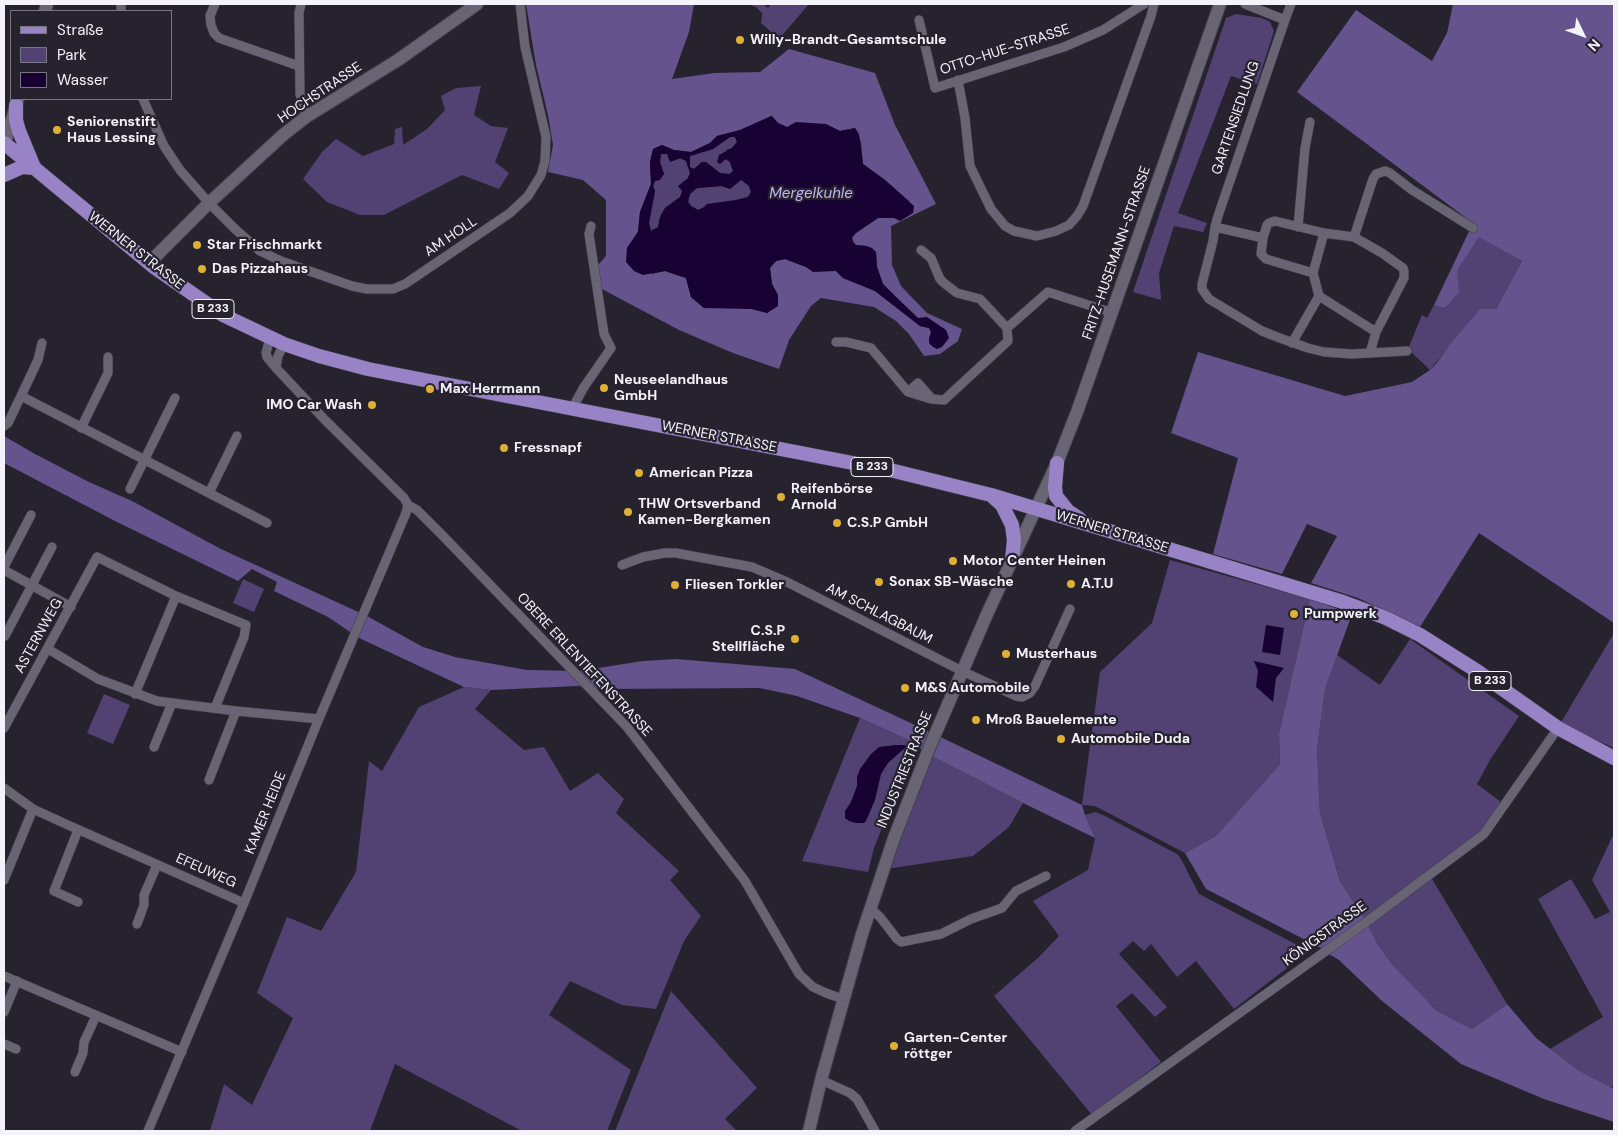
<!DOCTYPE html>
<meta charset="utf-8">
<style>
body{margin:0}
#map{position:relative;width:1618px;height:1135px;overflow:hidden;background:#26232f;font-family:"DM Sans",sans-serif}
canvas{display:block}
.frame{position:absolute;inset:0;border:5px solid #f4f3fb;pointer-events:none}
.legend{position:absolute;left:10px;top:10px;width:162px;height:90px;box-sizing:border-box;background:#26232f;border:1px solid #787681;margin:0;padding:6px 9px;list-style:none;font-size:15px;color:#f4f3fb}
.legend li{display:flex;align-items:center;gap:10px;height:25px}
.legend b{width:25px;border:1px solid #787681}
.north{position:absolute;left:1558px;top:10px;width:50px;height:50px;-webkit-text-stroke:4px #26232f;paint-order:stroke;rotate:132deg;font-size:14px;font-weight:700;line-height:20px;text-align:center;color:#f4f3fb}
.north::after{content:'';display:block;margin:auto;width:18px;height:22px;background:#f4f3fb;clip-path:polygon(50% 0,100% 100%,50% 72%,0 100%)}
</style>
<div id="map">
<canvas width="1618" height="1135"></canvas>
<div class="frame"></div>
<ul class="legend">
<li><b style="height:6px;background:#9783c5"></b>Straße</li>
<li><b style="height:14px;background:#524274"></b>Park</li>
<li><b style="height:14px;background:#180234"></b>Wasser</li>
</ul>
<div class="north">N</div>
</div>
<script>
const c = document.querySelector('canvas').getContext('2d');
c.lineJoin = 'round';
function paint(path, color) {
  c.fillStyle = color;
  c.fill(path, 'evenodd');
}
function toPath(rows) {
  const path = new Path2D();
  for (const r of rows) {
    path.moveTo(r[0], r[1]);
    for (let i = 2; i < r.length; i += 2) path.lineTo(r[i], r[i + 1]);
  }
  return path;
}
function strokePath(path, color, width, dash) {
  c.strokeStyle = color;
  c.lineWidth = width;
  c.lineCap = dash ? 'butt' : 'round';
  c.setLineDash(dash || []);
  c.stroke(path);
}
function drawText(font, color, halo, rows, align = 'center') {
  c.font = font + ' "DM Sans",sans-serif';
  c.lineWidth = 4.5;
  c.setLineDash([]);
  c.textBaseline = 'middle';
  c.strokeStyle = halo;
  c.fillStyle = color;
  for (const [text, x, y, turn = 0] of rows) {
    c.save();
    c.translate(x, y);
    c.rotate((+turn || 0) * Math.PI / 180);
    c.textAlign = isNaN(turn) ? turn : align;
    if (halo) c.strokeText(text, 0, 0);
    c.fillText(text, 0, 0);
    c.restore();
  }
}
paint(toPath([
 [749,4,763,4,768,8,771,4,809,4,779,39,761,23,762,17,762,13,756,7],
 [1236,14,1262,18,1270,22,1274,31,1257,84,1231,76,1178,213,1207,223,1203,232,1174,226,1159,273,1161,300,1133,292,1226,18],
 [481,86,474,115,491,126,508,128,495,162,509,173,499,189,462,175,384,215,360,215,327,202,303,179,322,152,336,139,363,156,394,144,395,129,402,127,403,145,427,129,445,110,441,96,456,88],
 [730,137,735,137,737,142,732,148,726,150,725,159,730,162,733,171,729,174,720,173,706,162,702,162,694,169,690,167,690,156,713,149],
 [661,154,668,154,686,161,690,173,680,197,665,208,660,217,658,227,651,231,649,223,655,191,653,186,655,181,664,174,660,162],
 [741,179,749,186,751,192,748,197,698,210,691,206,688,202,690,194,697,188,721,186,730,188],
 [1479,236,1522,261,1496,309,1480,309,1430,370,1408,349,1422,315,1427,318,1434,305,1446,308,1457,271],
 [1170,560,1310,599,1279,733,1280,764,1216,836,1185,853,1095,806,1082,805,1100,672,1152,623],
 [243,579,264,589,254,612,233,603],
 [1614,633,1614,748,1560,724],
 [1410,639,1519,716,1490,760,1477,784,1501,802,1484,829,1365,920,1340,881,1320,813,1317,750,1325,689,1337,655,1380,685],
 [464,687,491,690,475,709,524,750,544,747,570,791,598,773,624,799,616,813,679,871,670,880,701,916,684,941,656,1009,622,1005,570,981,549,1015,631,1070,607,1131,522,1131,395,1064,370,1131,210,1131,224,1084,252,1105,293,1018,257,993,287,917,321,931,356,872,369,761,382,771,419,707],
 [104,694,130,705,113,744,87,733],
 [860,718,915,743,874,848,868,872,802,861],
 [924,752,1023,803,1009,827,973,856,879,870],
 [1095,812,1103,815,1177,854,1181,859,1199,894,1309,951,1234,1009,1196,961,1177,977,1151,944,1144,951,1133,941,1119,954,1167,1007,1155,1017,1132,993,1116,1006,1161,1062,1092,1115,994,996,1039,957,1059,936,1033,901,1088,870,1095,838,1085,815],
 [1614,833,1614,1082,1612,1088,1578,1070,1550,1049,1603,1017,1538,899,1571,879,1595,919,1610,912,1592,880],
 [1432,879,1507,1004,1472,1029,1437,1011,1391,963,1377,943,1368,926],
 [671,991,757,1088,725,1119,737,1131,615,1131]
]), '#524274');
paint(toPath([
 [526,4,694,4,689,32,672,79,714,73,760,72,789,49,875,73,895,125,936,204,891,226,892,265,901,286,927,313,962,329,958,341,940,354,924,356,909,334,896,321,874,307,821,298,811,306,789,340,779,369,733,353,679,330,600,288,598,265,606,256,606,200,583,180,548,172,553,145,548,115,536,65],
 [771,116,778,123,787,127,825,124,840,131,855,128,861,142,863,164,885,180,909,201,878,218,856,233,852,238,853,242,856,245,866,246,876,252,877,267,883,284,899,300,918,318,949,338,929,339,931,332,929,328,920,326,875,291,843,278,836,271,813,271,806,267,785,259,776,261,770,268,772,284,778,295,768,313,752,309,739,308,704,308,691,297,686,278,665,271,652,274,627,248,638,232,640,212,651,184,650,162,653,149,662,145,674,150,691,152,710,143,717,136,740,130],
 [1453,4,1614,4,1614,623,1479,533,1420,627,1358,598,1311,583,1337,536,1307,524,1282,574,1213,554,1238,458,1171,433,1198,352,1345,396,1412,382,1430,370,1436,364,1452,342,1480,309,1496,309,1522,261,1479,237,1457,271,1459,292,1445,308,1434,305,1473,223,1297,92,1356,10,1432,61,1447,33],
 [4,436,35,454,89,482,132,501,221,549,367,616,423,647,455,657,527,670,579,671,643,661,676,659,795,669,930,732,1082,805,1085,815,1095,838,1023,803,924,752,915,743,860,718,797,696,760,688,602,689,578,686,491,690,464,687,359,638,328,617,274,591,277,582,252,569,238,581,117,522,4,463],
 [1310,599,1352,614,1325,689,1317,750,1320,813,1340,881,1365,920,1323,949,1206,889,1185,853,1216,836,1280,764,1279,733],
 [1368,925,1377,943,1391,963,1437,1011,1472,1029,1507,1004,1536,1038,1578,1070,1614,1089,1614,1122,1544,1099,1461,1064,1382,1001,1339,960,1327,953]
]), '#64538c');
paint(toPath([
 [772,116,778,123,787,127,796,122,826,124,840,131,855,128,859,134,863,164,885,180,914,206,913,213,900,221,894,218,878,218,856,233,852,237,853,242,856,245,866,246,872,248,876,252,877,267,883,284,899,300,918,318,927,317,946,330,949,338,942,347,937,349,933,347,929,343,929,339,931,332,929,328,920,326,875,291,843,278,836,271,813,272,806,267,785,259,776,261,770,268,772,284,778,295,778,306,767,313,752,309,704,308,691,297,686,278,665,271,643,275,634,271,626,262,627,248,638,232,640,212,651,184,650,162,653,149,662,145,674,150,691,152,710,143,717,136,740,130],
 [730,137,735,137,737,142,732,148,719,155,717,162,720,164,726,159,730,162,733,171,730,174,720,173,706,162,702,162,694,169,690,167,690,156,713,149],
 [661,154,667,154,670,162,681,158,686,161,690,173,688,178,678,186,682,191,680,197,665,208,660,217,658,227,651,231,649,223,655,191,653,186,655,181,660,180,664,174,660,162],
 [741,180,749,186,751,192,748,197,736,200,707,204,704,207,698,210,691,206,688,202,690,194,697,188,721,186,730,189],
 [1266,625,1284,628,1280,655,1262,652],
 [1254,661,1284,668,1276,678,1273,702,1256,687,1258,671],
 [896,745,905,745,906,747,888,763,881,774,875,800,866,821,864,823,856,823,849,821,845,818,845,811,851,802,857,786,857,777,860,769,871,754,879,747]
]), '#180234');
const street = toPath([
 [121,4,121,11],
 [215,4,210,16,211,25,214,33,219,38,299,66],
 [301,4,299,13,300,94,306,117],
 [919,20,935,88,1064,47,1103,30,1144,4],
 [1285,20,1291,4],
 [958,80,965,118,970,166,991,209,1005,226,1014,231,1037,236,1056,231,1069,225,1077,216,1083,206,1151,16,1154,4],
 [143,99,164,146,180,170,209,203,235,229,260,251,281,261,352,286,367,289,393,289,405,284,510,213,528,196,541,175,545,161,546,137,525,47,520,4],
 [1215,227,1263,238,1267,225,1269,223,1275,221,1324,233,1354,237,1382,253,1403,268,1404,271,1404,278,1376,332,1370,353,1352,354,1324,352,1308,348,1277,337,1262,331,1209,299,1202,289,1202,284,1213,241,1215,227,1218,216,1285,20,1245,4],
 [1298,227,1305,148,1310,122],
 [1354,237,1373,179,1376,174,1385,171,1390,173,1412,190,1473,228],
 [1263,238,1261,254,1266,259,1313,273],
 [921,250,931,258,940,279,944,283,957,293,980,299,1007,328],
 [1319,296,1376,332],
 [1007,328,1048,292,1113,313],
 [270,338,266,353,267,357,276,368,325,420,404,498,408,505,417,510,444,537,627,727,745,881,799,974,813,987,826,993,843,999],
 [836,342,846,342,871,348,908,392,931,399,944,400,1008,341,1007,328],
 [1292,343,1319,296,1313,273,1324,233],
 [1370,353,1407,351],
 [276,368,278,356,284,344],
 [908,392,918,383,931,398],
 [21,396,38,360,42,343],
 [572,409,584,387,611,348,604,334,589,234,591,226],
 [4,426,8,423,21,396,267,523],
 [81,428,108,373,108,357],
 [130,489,175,398],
 [209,493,237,436],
 [622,565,643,557,665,553,676,553,752,567,787,582,962,671,1016,696,1022,697,1030,693,1035,686,1070,609],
 [4,567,31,515],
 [4,570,71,607],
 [5,636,52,547],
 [48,649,98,679,157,701,236,711,319,719],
 [135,694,176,596],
 [4,728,97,557,176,596,246,625,244,637,215,708],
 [154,747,172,703],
 [209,780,236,711],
 [4,788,33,809,68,825,244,903],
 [4,880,33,809],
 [78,902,54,891,78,830],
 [870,908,880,917,897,939,901,942,941,934,971,919,1002,908,1016,891,1046,876],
 [137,924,144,905,144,895,157,865],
 [4,976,182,1052],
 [4,1012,17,981],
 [4,1044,16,1049],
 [75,1072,83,1053,84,1042,96,1016],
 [821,1080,850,1093,857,1099,875,1131],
 [148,1131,244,903,318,721,406,513,408,505],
 [1075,1131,1369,920,1484,834,1558,728]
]);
const secondary = toPath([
 [45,11,47,4],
 [4,146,18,99],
 [149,263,209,203,283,135,306,117,398,60,477,4],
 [809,1131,821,1080,862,934,894,838,930,746,988,612,1057,463,1077,412,1220,4]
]);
const primary = toPath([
 [16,105,16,120,19,131,33,165],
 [4,143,154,267,223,315,284,344,319,356,368,369,419,379,894,471,991,495,1343,602,1386,618,1420,635,1477,671,1558,728,1614,758],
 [4,175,22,167,35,168],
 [1057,463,1055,487,1056,496,1068,511,1080,519],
 [992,496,1002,505,1012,525,1014,540,1012,560]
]);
strokePath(street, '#413f49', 10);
strokePath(secondary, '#413f49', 14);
strokePath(primary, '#413f49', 15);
strokePath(street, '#686473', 9);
strokePath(secondary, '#686473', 12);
strokePath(primary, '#9783c5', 14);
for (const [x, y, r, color] of [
 [740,40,5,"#dfb034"],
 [57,130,5,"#dfb034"],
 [197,245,5,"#dfb034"],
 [202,269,5,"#dfb034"],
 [604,388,5,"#dfb034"],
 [430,389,5,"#dfb034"],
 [372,405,5,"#dfb034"],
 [504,448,5,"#dfb034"],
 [639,473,5,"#dfb034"],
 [781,497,5,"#dfb034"],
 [628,512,5,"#dfb034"],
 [837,523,5,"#dfb034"],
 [953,561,5,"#dfb034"],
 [879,582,5,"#dfb034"],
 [1071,584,5,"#dfb034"],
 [675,585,5,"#dfb034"],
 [1294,614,5,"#dfb034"],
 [795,639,5,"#dfb034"],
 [1006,654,5,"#dfb034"],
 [905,688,5,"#dfb034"],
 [976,720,5,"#dfb034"],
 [1061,739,5,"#dfb034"],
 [894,1046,5,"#dfb034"]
]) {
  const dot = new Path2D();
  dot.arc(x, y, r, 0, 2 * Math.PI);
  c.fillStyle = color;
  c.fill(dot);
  strokePath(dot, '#26232f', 2);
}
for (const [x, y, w] of [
 [213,309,42],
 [872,467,42],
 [1490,681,42]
]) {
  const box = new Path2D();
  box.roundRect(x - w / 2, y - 9.5, w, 19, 4);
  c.fillStyle = '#26232f';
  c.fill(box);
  strokePath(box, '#f4f3fb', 1);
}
drawText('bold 12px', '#f4f3fb', null, [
 ["B 233",213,309],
 ["B 233",872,467],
 ["B 233",1490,681]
]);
drawText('bold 14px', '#f4f3fb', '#26232f', [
 ["Willy-Brandt-Gesamtschule",750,40],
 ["Seniorenstift",67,122],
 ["Haus Lessing",67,138],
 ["Star Frischmarkt",207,245],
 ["Das Pizzahaus",212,269],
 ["Neuseelandhaus",614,380],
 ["GmbH",614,396],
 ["Max Herrmann",440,389],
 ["IMO Car Wash",362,405,"right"],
 ["Fressnapf",514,448],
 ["American Pizza",649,473],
 ["Reifenbörse",791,489],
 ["Arnold",791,505],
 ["THW Ortsverband",638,504],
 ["Kamen-Bergkamen",638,520],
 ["C.S.P GmbH",847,523],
 ["Motor Center Heinen",963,561],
 ["Sonax SB-Wäsche",889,582],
 ["A.T.U",1081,584],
 ["Fliesen Torkler",685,585],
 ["Pumpwerk",1304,614],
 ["C.S.P",785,631,"right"],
 ["Stellfläche",785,647,"right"],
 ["Musterhaus",1016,654],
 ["M&S Automobile",915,688],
 ["Mroß Bauelemente",986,720],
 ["Automobile Duda",1071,739],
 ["Garten-Center",904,1038],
 ["röttger",904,1054]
], 'left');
drawText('14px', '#f4f3fb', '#26232f', [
 ["OTTO-HUE-STRASSE",1005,50,-18],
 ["HOCHSTRASSE",320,93,-34],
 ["GARTENSIEDLUNG",1236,118,-71],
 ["AM HOLL",451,237,-34],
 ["WERNER STRASSE",136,251,38],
 ["FRITZ-HUSEMANN-STRASSE",1117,253,-71],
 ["WERNER STRASSE",719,437,11],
 ["WERNER STRASSE",1112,532,17],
 ["AM SCHLAGBAUM",879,614,27],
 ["ASTERNWEG",39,636,-61],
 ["OBERE ERLENTIEFENSTRASSE",584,665,47],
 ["INDUSTRIESTRASSE",905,770,-68],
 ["KAMER HEIDE",266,813,-68],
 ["EFEUWEG",206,871,24],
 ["KÖNIGSTRASSE",1325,934,-36]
]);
drawText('italic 15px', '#c5b2f6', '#26232f', [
 ["Mergelkuhle",811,194]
]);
</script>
